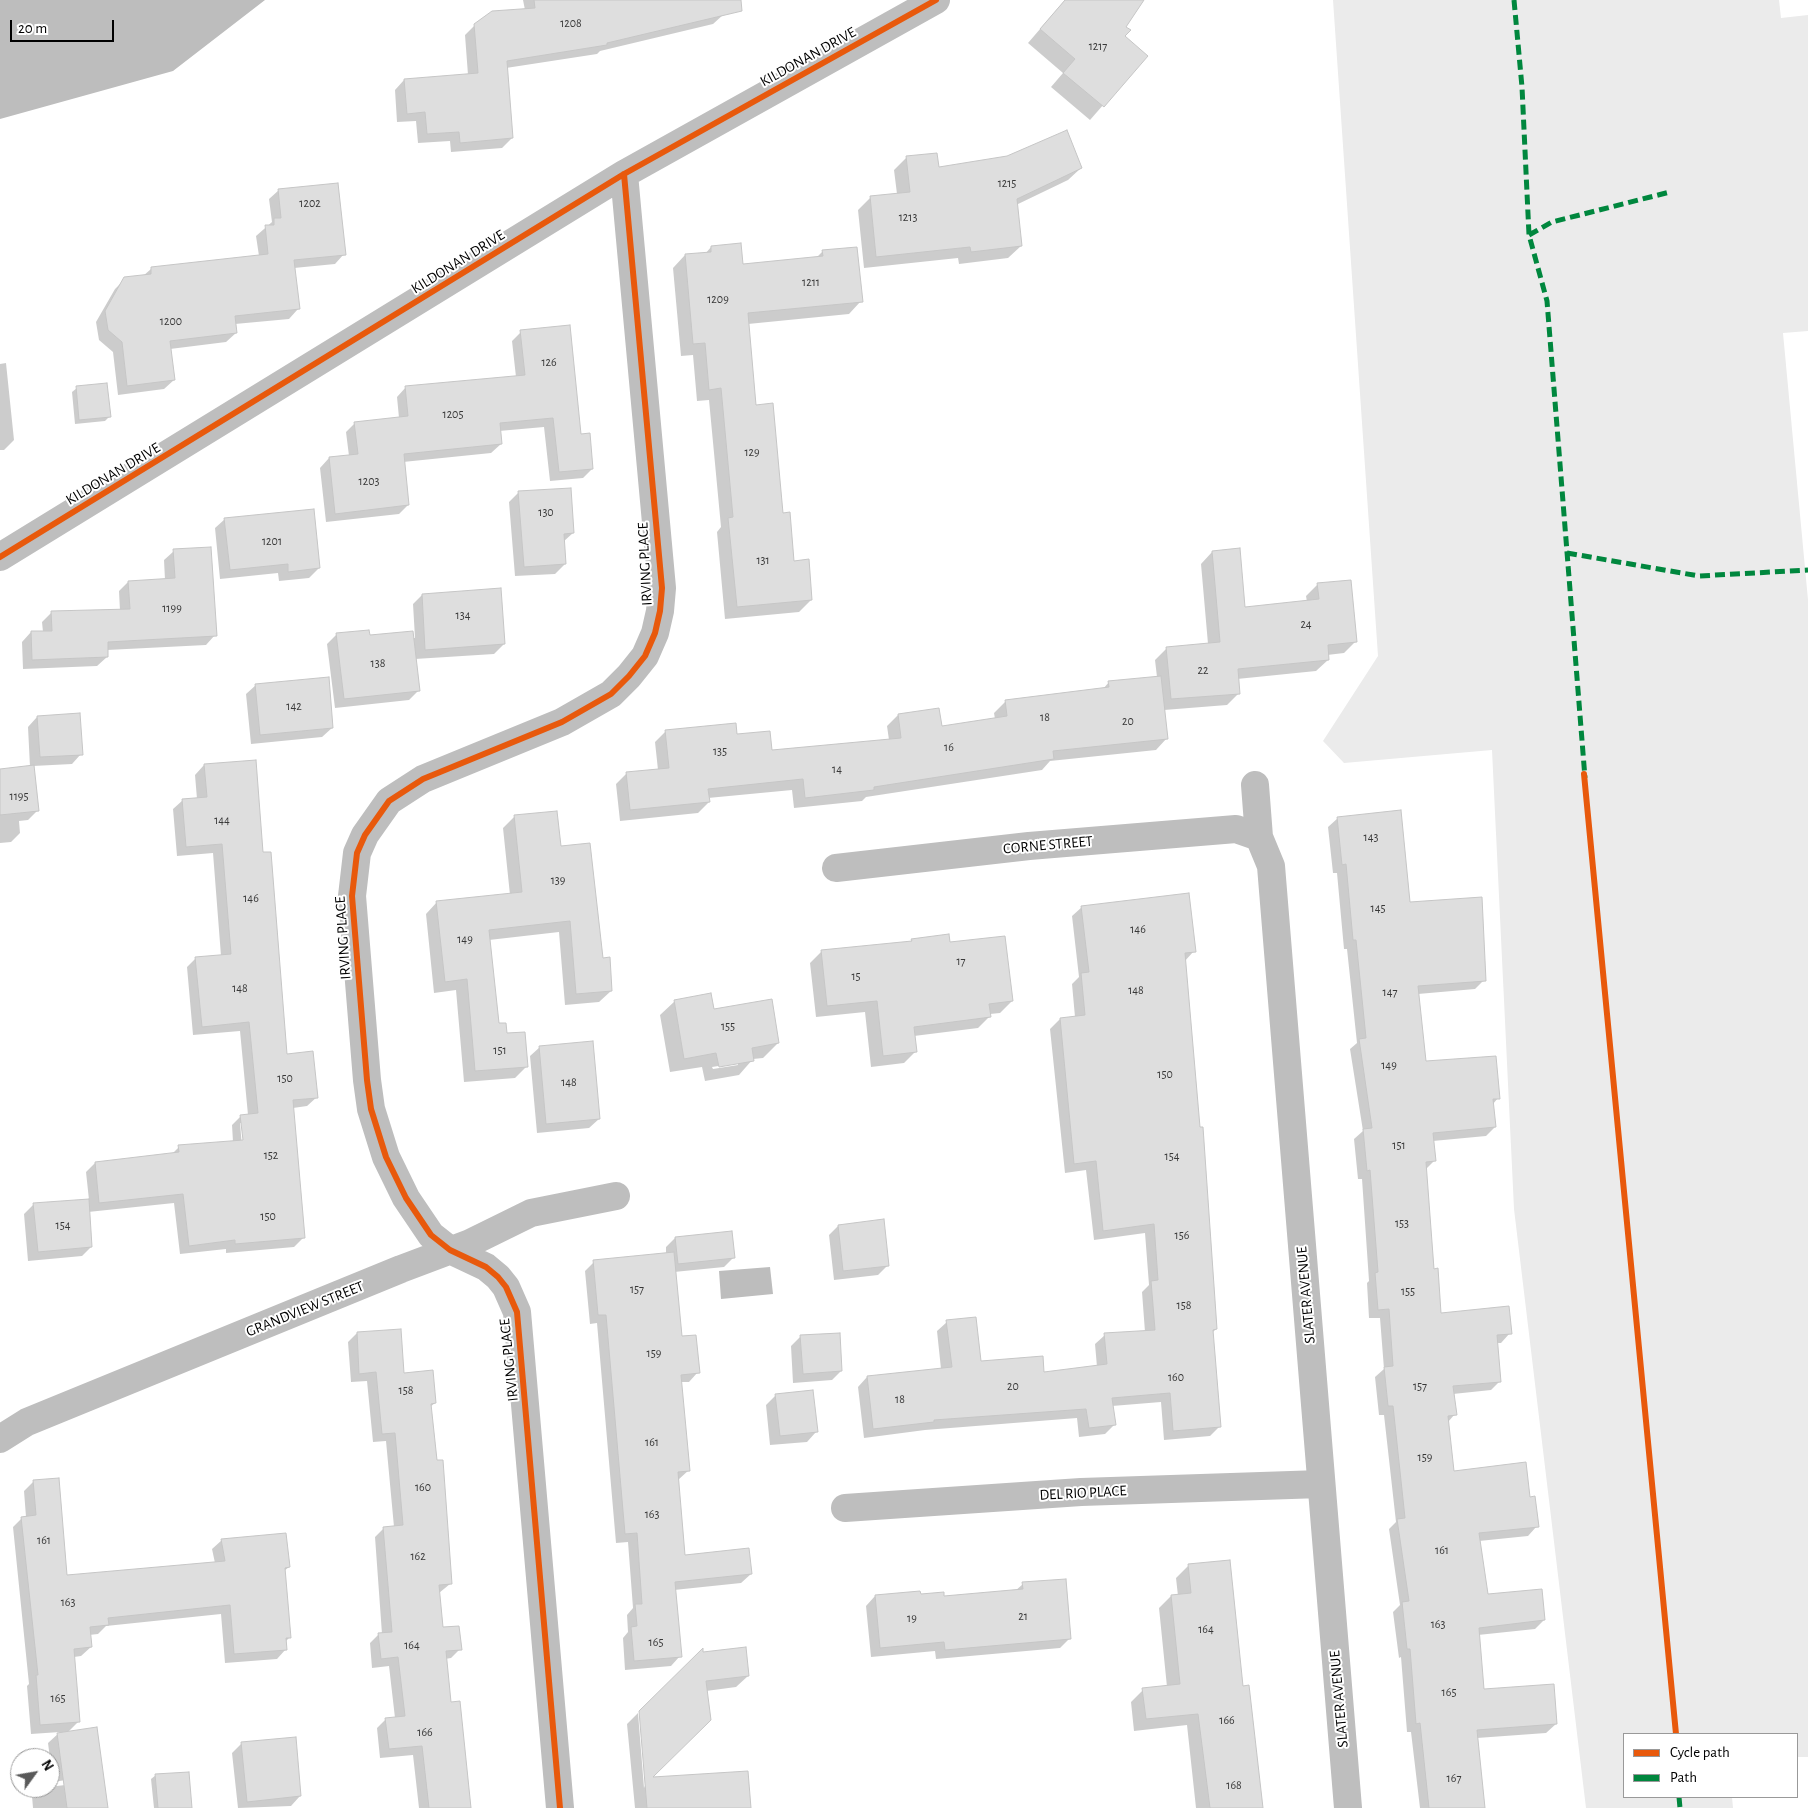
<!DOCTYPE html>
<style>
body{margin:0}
#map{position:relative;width:1808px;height:1808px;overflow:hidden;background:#fff;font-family:"Alegreya Sans",sans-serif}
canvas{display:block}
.legend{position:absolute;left:1623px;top:1733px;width:175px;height:65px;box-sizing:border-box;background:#fff;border:1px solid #999;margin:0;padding:6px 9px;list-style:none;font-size:15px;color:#000}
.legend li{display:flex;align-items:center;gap:10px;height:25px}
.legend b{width:25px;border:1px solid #999}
.north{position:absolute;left:10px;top:1748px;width:50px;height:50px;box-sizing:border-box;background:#fff;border:1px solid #999;border-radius:50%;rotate:58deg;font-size:14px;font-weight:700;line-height:20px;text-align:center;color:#000}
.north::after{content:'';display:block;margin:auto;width:18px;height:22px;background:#595959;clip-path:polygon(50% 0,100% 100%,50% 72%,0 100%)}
.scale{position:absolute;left:10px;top:20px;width:104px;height:22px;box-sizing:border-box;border:2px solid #000;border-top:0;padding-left:6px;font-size:15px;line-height:18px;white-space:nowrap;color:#000;-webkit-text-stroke:4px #fff;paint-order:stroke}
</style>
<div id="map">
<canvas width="1808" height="1808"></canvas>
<ul class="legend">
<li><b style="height:6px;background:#e8590c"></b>Cycle path</li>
<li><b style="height:6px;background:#00873e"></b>Path</li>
</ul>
<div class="north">N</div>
<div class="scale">20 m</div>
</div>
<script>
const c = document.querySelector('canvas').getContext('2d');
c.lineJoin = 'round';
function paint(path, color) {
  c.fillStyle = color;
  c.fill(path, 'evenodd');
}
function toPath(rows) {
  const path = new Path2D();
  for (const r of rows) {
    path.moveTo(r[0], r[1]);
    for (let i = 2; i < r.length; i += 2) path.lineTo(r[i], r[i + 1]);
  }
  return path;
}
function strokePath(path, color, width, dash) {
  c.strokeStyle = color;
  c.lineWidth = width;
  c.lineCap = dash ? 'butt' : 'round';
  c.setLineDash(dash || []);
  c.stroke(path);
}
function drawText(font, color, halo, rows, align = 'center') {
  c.font = font + ' "Alegreya Sans",sans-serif';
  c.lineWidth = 4;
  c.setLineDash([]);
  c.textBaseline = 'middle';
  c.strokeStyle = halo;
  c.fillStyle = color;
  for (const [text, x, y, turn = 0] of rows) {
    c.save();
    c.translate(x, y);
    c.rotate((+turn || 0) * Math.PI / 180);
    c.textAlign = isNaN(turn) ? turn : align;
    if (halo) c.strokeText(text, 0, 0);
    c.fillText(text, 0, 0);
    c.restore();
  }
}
paint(toPath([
 [1333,0,1779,0,1781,18,1808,15,1808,331,1783,333,1808,600,1808,1760,1808,1757,1797,1757,1797,1734,1624,1734,1624,1797,1732,1797,1733,1808,1586,1808,1514,1209,1492,750,1344,763,1323,741,1378,656]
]), '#ebebeb');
paint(toPath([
 [0,0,265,0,173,71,0,119],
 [770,1267,773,1294,721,1299,719,1271]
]), '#bdbdbd');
paint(toPath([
 [523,0,720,0,723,15,713,24,600,51,597,54,506,68,512,138,502,148,451,152,450,141,418,143,416,121,397,122,395,90,404,80,468,75,465,35,475,25,525,10],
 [1065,0,1142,0,1125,27,1124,36,1146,56,1090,120,1051,87,1063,73,1028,43],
 [907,157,938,169,1081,168,1068,180,1016,205,1021,246,1008,258,959,264,958,258,864,268,858,210,871,197,897,194,894,170],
 [279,190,344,254,335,264,294,268,298,309,289,319,235,324,236,333,226,342,170,349,174,380,164,389,118,395,113,352,99,340,96,322,115,289,125,279,143,276,151,269,259,256,256,236,272,222,269,199],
 [711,247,742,266,816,258,823,251,861,301,849,314,748,324,755,406,793,562,811,600,799,612,725,619,717,532,721,527,709,400,697,401,693,355,681,356,673,268,685,255,705,254],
 [521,332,592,469,583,478,550,481,544,427,499,431,501,444,491,453,403,462,408,505,399,514,326,522,320,468,329,458,349,456,346,432,355,423,399,418,397,397,406,387,516,377,512,341],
 [6,363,14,440,4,450,0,450,0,364],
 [77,388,109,417,105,421,75,424,72,392],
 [519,492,573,533,563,542,565,564,555,574,515,576,509,502],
 [225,519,319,568,309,578,279,581,278,573,220,579,215,528],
 [174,551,215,635,206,645,107,650,107,657,97,666,23,669,22,642,31,632,43,632,42,622,52,612,120,611,119,591,128,582,165,580,164,560],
 [1212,552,1244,608,1307,602,1306,596,1318,584,1356,641,1344,653,1327,655,1328,660,1316,671,1237,679,1239,693,1227,705,1164,710,1167,738,1156,750,1050,761,1042,770,866,797,862,801,794,808,792,790,708,798,709,802,698,813,620,821,616,784,627,773,658,770,655,742,666,731,736,736,771,751,889,740,887,726,898,715,941,727,995,719,994,713,1005,702,1103,689,1109,682,1157,677,1155,660,1167,648,1208,644,1201,564],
 [422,595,504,644,494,654,415,659,419,690,409,700,335,708,327,644,337,634,415,638,413,604],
 [256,685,332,728,322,737,251,744,246,694],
 [37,717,81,754,72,764,33,766,37,811,28,820,19,821,20,833,11,842,0,843,0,770,30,767,28,727],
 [204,765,262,854,286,1055,317,1097,307,1106,293,1108,304,1237,294,1247,226,1253,226,1249,180,1254,174,1203,88,1212,91,1247,82,1256,28,1261,24,1214,34,1204,89,1200,86,1172,95,1163,171,1155,179,1147,233,1142,232,1125,241,1116,248,1115,240,1031,193,1035,187,967,196,958,221,956,213,853,177,856,173,809,183,800,197,799,195,775],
 [240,1123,243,1123,245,1147,242,1147],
 [515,816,560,848,602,959,611,991,599,1002,565,1005,559,932,489,940,498,1024,527,1066,515,1078,464,1082,456,990,434,993,426,914,437,902,510,895,503,828],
 [1338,818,1409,903,1484,980,1475,989,1418,994,1425,1062,1498,1098,1493,1104,1495,1127,1486,1136,1433,1141,1435,1160,1425,1170,1432,1270,1440,1314,1510,1333,1501,1343,1497,1343,1500,1381,1491,1390,1453,1394,1455,1414,1448,1422,1453,1472,1529,1498,1537,1526,1528,1536,1479,1541,1487,1596,1544,1620,1535,1629,1478,1635,1483,1690,1556,1724,1546,1733,1477,1738,1484,1808,1420,1808,1411,1732,1407,1732,1401,1657,1399,1658,1393,1612,1400,1605,1389,1529,1396,1522,1384,1415,1379,1415,1375,1377,1384,1369,1380,1318,1369,1318,1367,1283,1369,1281,1362,1179,1358,1179,1354,1139,1363,1131,1350,1049,1357,1043,1347,949,1344,949,1337,873,1333,873,1328,827],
 [1082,907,1194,951,1184,962,1216,1329,1212,1333,1220,1426,1210,1436,1164,1440,1161,1402,1112,1406,1115,1424,1105,1434,1079,1437,1077,1418,925,1430,864,1438,858,1387,867,1377,941,1369,937,1331,947,1322,980,1362,1043,1374,1097,1367,1095,1344,1105,1335,1145,1332,1142,1292,1149,1285,1145,1233,1094,1240,1086,1170,1065,1173,1050,1029,1060,1019,1075,1017,1072,984,1079,977,1072,916],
 [912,940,949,944,1012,1001,1000,1013,990,1014,990,1016,978,1028,914,1036,916,1051,904,1063,871,1067,865,1012,816,1017,810,963,822,951,910,942],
 [675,1001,713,1010,778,1043,763,1058,753,1059,739,1075,705,1081,702,1067,670,1072,660,1015],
 [738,1063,738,1065,713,1069,712,1067],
 [540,1047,599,1119,589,1128,537,1133,530,1056],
 [838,1226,888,1265,878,1275,834,1280,829,1235],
 [675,1238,733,1258,724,1267,674,1272,681,1338,698,1372,689,1382,681,1382,689,1470,678,1480,684,1556,751,1574,741,1583,674,1590,680,1656,671,1666,625,1670,623,1638,628,1632,627,1615,633,1608,628,1542,616,1543,597,1323,590,1324,585,1271,594,1262,666,1254,666,1247],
 [357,1333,435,1403,430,1407,450,1584,439,1593,442,1629,460,1649,451,1658,445,1659,449,1703,470,1808,419,1808,413,1755,380,1758,377,1728,386,1719,395,1718,389,1666,372,1668,370,1643,379,1634,382,1634,375,1537,384,1528,394,1527,386,1441,373,1442,367,1381,351,1382,348,1342],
 [801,1336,841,1371,832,1380,793,1383,791,1346],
 [776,1395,816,1432,807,1442,770,1445,766,1405],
 [34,1481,66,1577,215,1563,212,1549,222,1540,289,1567,284,1571,289,1638,285,1642,286,1649,277,1659,225,1663,221,1614,106,1626,98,1634,89,1635,91,1647,81,1656,74,1657,79,1721,68,1732,92,1776,53,1782,48,1743,60,1732,31,1734,27,1686,29,1684,13,1527,22,1518,26,1517,24,1491],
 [1188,1566,1242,1688,1262,1808,1196,1808,1187,1725,1134,1731,1131,1702,1143,1690,1167,1687,1159,1608,1171,1596,1178,1596,1176,1578],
 [1023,1584,1070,1638,1060,1648,936,1659,935,1651,871,1657,866,1606,875,1596,943,1598,1015,1591],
 [702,1653,748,1676,736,1687,706,1691,650,1778,749,1808,635,1808,627,1724,638,1713,644,1788],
 [242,1743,300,1796,291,1806,238,1808,232,1753],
 [156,1775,191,1808,154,1808,151,1779],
 [82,1783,84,1808,33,1808,32,1796,40,1788]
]), '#0003');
const building = toPath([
 [534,0,741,0,742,11,607,43,607,45,507,61,513,138,460,143,459,132,427,134,425,112,407,114,404,79,478,73,474,24,492,11,535,8,534,0],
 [1065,0,1144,0,1126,27,1131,30,1125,36,1148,56,1104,107,1063,73,1075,59,1040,29,1065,0],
 [1067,130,1082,168,1017,199,1022,246,971,252,970,247,876,257,870,196,910,192,906,156,937,153,939,167,1007,156,1067,130],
 [338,183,346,255,294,260,300,309,235,316,237,333,170,341,175,380,127,386,122,342,108,330,105,311,124,277,151,274,151,267,268,254,265,225,274,225,274,218,281,218,278,189,338,183],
 [741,243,743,264,823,256,822,250,857,247,863,302,748,313,756,405,773,403,783,513,790,512,794,561,809,559,812,600,737,607,728,518,733,517,721,388,709,390,705,343,693,344,685,254,711,252,711,246,741,243],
 [570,325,581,434,590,433,593,469,559,472,553,418,500,423,502,444,404,454,409,505,335,514,329,457,358,454,354,422,408,416,405,386,525,375,520,330,570,325],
 [107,383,111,417,79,420,76,386,107,383],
 [571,488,574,533,564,534,566,564,524,567,518,491,571,488],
 [314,509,320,568,288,572,288,564,230,570,224,518,314,509],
 [211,547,217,636,108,642,108,657,32,660,31,631,52,631,51,611,130,609,128,581,175,578,173,549,211,547],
 [1240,548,1245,607,1319,599,1317,583,1351,580,1357,642,1328,645,1329,660,1238,669,1240,694,1171,699,1166,647,1220,642,1212,551,1240,548],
 [501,588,505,644,425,650,422,594,501,588],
 [369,630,370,635,413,631,420,691,344,699,336,633,369,630],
 [1161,676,1168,739,1053,751,1054,759,874,787,874,790,805,798,803,779,708,789,710,802,630,810,626,772,669,768,665,730,736,723,737,734,770,731,772,750,901,738,898,714,939,708,942,726,1007,716,1005,700,1109,687,1108,681,1161,676],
 [329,677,333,728,260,735,255,684,329,677],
 [80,713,83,755,40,757,37,716,80,713],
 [256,760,263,852,271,852,287,1054,313,1051,318,1098,293,1100,305,1238,235,1244,235,1240,189,1246,183,1194,99,1203,95,1162,179,1152,178,1145,243,1140,240,1115,258,1113,249,1022,202,1027,195,957,231,954,222,844,186,847,182,799,207,797,204,764,256,760],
 [34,765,39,811,0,815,0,769,34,765],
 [1401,810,1410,902,1482,897,1486,981,1418,986,1426,1061,1496,1056,1500,1099,1493,1099,1496,1127,1433,1133,1436,1161,1426,1162,1434,1269,1438,1268,1441,1313,1509,1306,1512,1334,1497,1335,1501,1382,1453,1386,1457,1415,1448,1416,1454,1471,1526,1462,1530,1497,1535,1496,1539,1527,1479,1533,1488,1594,1542,1589,1545,1620,1479,1628,1484,1689,1554,1684,1557,1724,1477,1730,1485,1808,1429,1808,1420,1723,1416,1724,1410,1649,1407,1649,1402,1602,1409,1601,1397,1519,1405,1518,1393,1406,1388,1406,1384,1367,1393,1366,1389,1309,1378,1310,1375,1273,1378,1272,1370,1170,1367,1171,1363,1129,1372,1128,1359,1039,1366,1038,1356,940,1353,940,1346,864,1342,865,1337,817,1401,810],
 [557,811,561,846,590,843,603,958,610,957,612,991,576,994,570,921,489,930,499,1023,506,1023,507,1033,525,1032,528,1067,475,1071,467,979,445,982,436,901,522,892,514,815,557,811],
 [1189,893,1196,952,1185,953,1200,1127,1203,1127,1217,1329,1213,1330,1221,1427,1173,1431,1170,1393,1112,1398,1116,1425,1089,1428,1086,1409,934,1420,934,1422,873,1429,867,1376,952,1367,946,1320,976,1317,981,1361,1043,1356,1044,1372,1107,1364,1104,1333,1155,1330,1151,1281,1158,1280,1154,1224,1103,1231,1096,1161,1074,1164,1060,1018,1085,1015,1081,973,1089,972,1081,906,1189,893],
 [949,934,950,942,1005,936,1013,1001,989,1004,991,1017,914,1027,917,1052,883,1056,877,1001,827,1006,821,950,912,941,911,939,949,934],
 [711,993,714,1009,772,999,779,1043,752,1048,754,1061,719,1067,716,1053,684,1059,674,1000,711,993],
 [593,1041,600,1119,546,1124,539,1046,593,1041],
 [89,1199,92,1247,38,1252,33,1203,89,1199],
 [884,1219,889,1266,843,1271,838,1225,884,1219],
 [732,1231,735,1258,678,1264,675,1237,732,1231],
 [674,1252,682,1336,696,1335,700,1373,681,1375,690,1471,678,1472,685,1555,749,1548,752,1574,675,1582,682,1657,634,1661,631,1627,637,1626,635,1604,642,1604,637,1533,625,1534,606,1315,598,1315,593,1260,674,1252],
 [401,1329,404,1373,433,1370,436,1403,431,1404,437,1460,443,1460,452,1584,439,1585,443,1627,459,1626,462,1650,446,1651,451,1702,460,1701,471,1808,429,1808,422,1746,389,1749,385,1718,405,1716,398,1657,381,1659,378,1633,392,1632,383,1527,403,1525,395,1433,382,1434,376,1372,359,1374,357,1332,401,1329],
 [840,1333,842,1371,803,1374,800,1335,840,1333],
 [813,1390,818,1432,780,1436,775,1394,813,1390],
 [59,1478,67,1575,225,1561,221,1539,286,1533,290,1567,285,1568,291,1638,286,1638,287,1650,234,1654,230,1605,108,1618,109,1625,90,1627,92,1647,74,1649,80,1722,40,1725,36,1675,38,1675,21,1517,36,1515,33,1480,59,1478],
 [1230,1560,1243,1686,1249,1685,1263,1808,1210,1808,1198,1714,1146,1719,1142,1688,1180,1684,1171,1595,1191,1593,1188,1564,1230,1560],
 [1066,1579,1071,1639,945,1650,944,1642,880,1648,875,1595,920,1591,921,1594,944,1592,944,1596,1023,1589,1022,1582,1066,1579],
 [746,1647,749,1676,706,1681,711,1720,653,1777,748,1771,751,1808,647,1808,639,1711,703,1648,703,1652,746,1647],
 [97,1727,108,1808,67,1808,57,1733,97,1727],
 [296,1737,301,1796,247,1802,241,1742,296,1737],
 [189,1772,192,1808,158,1808,155,1774,189,1772]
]);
paint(building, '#dedede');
strokePath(building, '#c6c6c6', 1);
strokePath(toPath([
 [0,557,624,174,936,0],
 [1255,785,1259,837,1271,866,1348,1808],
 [836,868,1029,846,1236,829,1259,837],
 [0,1439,27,1422,401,1269,470,1243,531,1213,616,1196],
 [845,1508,1081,1492,1321,1484],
 [560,1808,517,1312,506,1287,498,1277,486,1267,450,1250,431,1235,406,1198,386,1157,371,1109,367,1080,352,896,357,853,365,835,389,801,423,779,562,722,611,694,629,676,645,656,655,633,660,611,662,588,624,174]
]), '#bebebe', 28);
strokePath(toPath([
 [1514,0,1522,87,1529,235,1547,301,1585,778],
 [1529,235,1552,222,1670,192],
 [1567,553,1699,576,1808,570],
 [1679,1797,1680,1808]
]), '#00873e', 5, [10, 5]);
strokePath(toPath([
 [0,557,624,174,936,0],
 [1584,774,1676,1734],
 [560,1808,517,1312,506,1287,498,1277,486,1267,450,1250,431,1235,406,1198,386,1157,371,1109,367,1080,352,896,357,853,365,835,389,801,423,779,562,722,611,694,629,676,645,656,655,633,660,611,662,588,624,174]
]), '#e8590c', 6);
drawText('12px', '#383838', null, [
 ["1208",571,23],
 ["1217",1098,46],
 ["1215",1007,183],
 ["1202",310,203],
 ["1213",908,217],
 ["1211",811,282],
 ["1209",718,299],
 ["1200",171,321],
 ["126",549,362],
 ["1205",453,414],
 ["129",752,452],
 ["1203",369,481],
 ["130",546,512],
 ["1201",272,541],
 ["131",763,560],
 ["1199",172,608],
 ["134",463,615],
 ["24",1306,624],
 ["138",378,663],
 ["22",1203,670],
 ["142",294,706],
 ["18",1045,717],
 ["20",1128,721],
 ["16",949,747],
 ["135",720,751],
 ["14",837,769],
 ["1195",19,796],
 ["144",222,820],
 ["143",1371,837],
 ["139",558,880],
 ["146",251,898],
 ["145",1378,908],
 ["146",1138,929],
 ["149",465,939],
 ["17",961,961],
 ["15",856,976],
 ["148",240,988],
 ["148",1136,990],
 ["147",1390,992],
 ["155",728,1026],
 ["151",500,1050],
 ["149",1389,1065],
 ["150",1165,1074],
 ["150",285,1078],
 ["148",569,1082],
 ["151",1399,1145],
 ["152",271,1155],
 ["154",1172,1156],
 ["150",268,1216],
 ["153",1402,1223],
 ["154",63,1225],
 ["156",1182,1235],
 ["157",637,1289],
 ["155",1408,1291],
 ["158",1184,1305],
 ["159",654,1353],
 ["160",1176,1377],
 ["20",1013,1386],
 ["157",1420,1386],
 ["158",406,1390],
 ["18",900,1399],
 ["161",652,1442],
 ["159",1425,1457],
 ["160",423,1487],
 ["163",652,1514],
 ["161",44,1540],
 ["161",1442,1550],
 ["162",418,1556],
 ["163",68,1602],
 ["21",1023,1616],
 ["19",912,1618],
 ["163",1438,1624],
 ["164",1206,1629],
 ["165",656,1642],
 ["164",412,1645],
 ["165",1449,1692],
 ["165",58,1698],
 ["166",1227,1720],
 ["166",425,1732],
 ["167",1454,1778],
 ["168",1234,1785]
]);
drawText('15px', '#000', '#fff', [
 ["KILDONAN DRIVE",808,57,-29],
 ["KILDONAN DRIVE",458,262,-32],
 ["KILDONAN DRIVE",113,474,-31],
 ["IRVING PLACE",645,564,-93],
 ["CORNE STREET",1048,845,-5],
 ["IRVING PLACE",343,938,-94],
 ["SLATER AVENUE",1306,1295,-95],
 ["GRANDVIEW STREET",305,1309,-22],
 ["IRVING PLACE",509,1360,-96],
 ["DEL RIO PLACE",1083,1493,-3],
 ["SLATER AVENUE",1339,1699,-95]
]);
</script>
